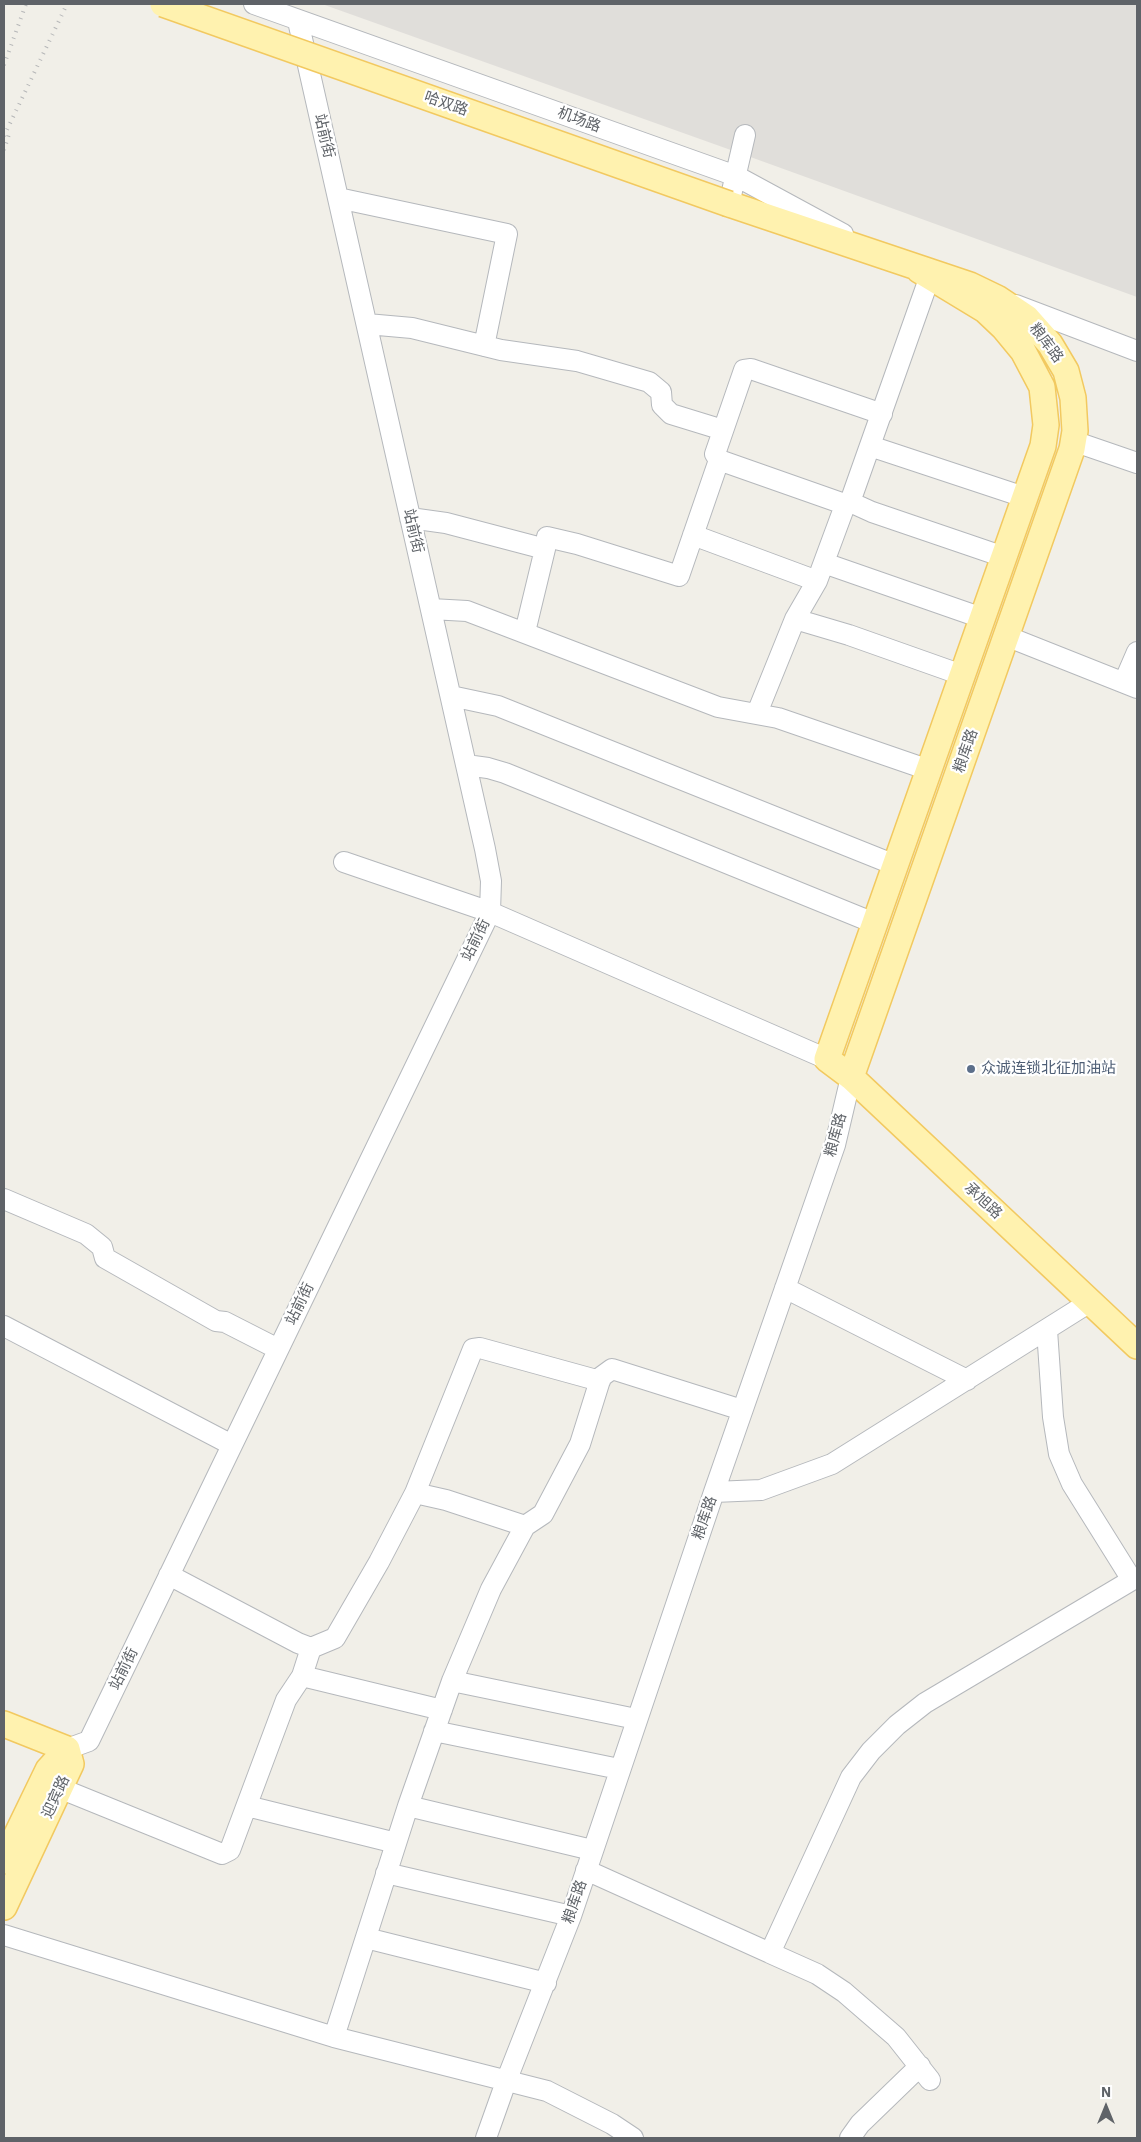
<!DOCTYPE html>
<meta charset="utf-8">
<style>
body{margin:0}
#map{position:relative;width:1141px;height:2142px;overflow:hidden;background:#f1efe8;font-family:"IBM Plex Sans",sans-serif}
canvas{display:block}
.frame{position:absolute;inset:0;border:5px solid #5f6368;pointer-events:none}
.north{position:absolute;left:1081px;top:2082px;width:50px;height:50px;-webkit-text-stroke:4px #fff;paint-order:stroke;rotate:0deg;font-size:14px;font-weight:700;line-height:20px;text-align:center;color:#5f6368}
.north::after{content:'';display:block;margin:auto;width:18px;height:22px;background:#5f6368;clip-path:polygon(50% 0,100% 100%,50% 72%,0 100%)}
</style>
<div id="map">
<canvas width="1141" height="2142"></canvas>
<div class="frame"></div>
<div class="north">N</div>
</div>
<script>
const c = document.querySelector('canvas').getContext('2d');
c.lineJoin = 'round';
function paint(path, color) {
  c.fillStyle = color;
  c.fill(path, 'evenodd');
}
function toPath(rows) {
  const path = new Path2D();
  for (const r of rows) {
    path.moveTo(r[0], r[1]);
    for (let i = 2; i < r.length; i += 2) path.lineTo(r[i], r[i + 1]);
  }
  return path;
}
function strokePath(path, color, width, dash) {
  c.strokeStyle = color;
  c.lineWidth = width;
  c.lineCap = dash ? 'butt' : 'round';
  c.setLineDash(dash || []);
  c.stroke(path);
}
function drawText(font, color, halo, rows, align = 'center') {
  c.font = font + ' "IBM Plex Sans","Noto Sans SC",sans-serif';
  c.lineWidth = 4.5;
  c.setLineDash([]);
  c.textBaseline = 'middle';
  c.strokeStyle = halo;
  c.fillStyle = color;
  for (const [text, x, y, turn = 0] of rows) {
    c.save();
    c.translate(x, y);
    c.rotate((+turn || 0) * Math.PI / 180);
    c.textAlign = isNaN(turn) ? turn : align;
    if (halo) c.strokeText(text, 0, 0);
    c.fillText(text, 0, 0);
    c.restore();
  }
}
paint(toPath([
 [322,4,1137,4,1137,297,756,159]
]), '#e0deda');
const minor = toPath([
 [254,4,736,176,843,234],
 [338,198,507,234,484,346],
 [729,204,745,135],
 [1016,305,1137,351],
 [367,324,412,328,501,350,577,361,649,382,661,392,662,405,671,414,723,430],
 [1073,441,1137,463],
 [870,446,1024,497],
 [850,502,872,512,1004,557],
 [847,505,719,460,715,454,744,370,751,369,882,414],
 [410,518,446,523,545,549,547,537,577,544,679,576,719,460],
 [693,535,817,581],
 [824,563,982,618],
 [431,609,467,611,718,707,778,718,929,770],
 [795,619,849,635,962,675],
 [525,632,545,549],
 [1006,636,1137,688],
 [1124,682,1137,652],
 [451,696,498,706,895,865],
 [757,713,795,619,817,581,844,508,850,502,930,276],
 [466,765,488,768,505,773,874,923],
 [344,862,490,912,827,1059],
 [4,1199,86,1234,102,1247,105,1258,216,1321,225,1322,278,1349],
 [785,1288,967,1380],
 [4,1326,232,1445],
 [714,1492,761,1490,832,1464,1090,1302],
 [525,1526,446,1500,415,1493,473,1349,480,1348,600,1381],
 [311,1648,335,1638,379,1562,415,1493],
 [302,1676,442,1710],
 [452,1681,636,1719],
 [434,1731,619,1769],
 [67,1749,89,1741,490,912,491,881,485,849,298,21],
 [47,1783,222,1854,230,1850,286,1700,302,1676,311,1648,298,1643,169,1575],
 [247,1806,396,1843],
 [408,1806,592,1850],
 [586,1870,770,1953,851,1777,871,1751,897,1725,925,1703,1132,1580,1072,1484,1059,1454,1053,1417,1047,1330],
 [386,1873,571,1916],
 [4,1935,334,2037,547,2091,612,2124,633,2138],
 [366,1938,546,1983],
 [770,1953,817,1974,844,1992,896,2037,930,2080],
 [334,2037,408,1806,452,1681,491,1589,525,1526,543,1514,580,1444,601,1377,612,1369,742,1410],
 [486,2138,507,2079,571,1916,714,1492,835,1145,851,1077],
 [850,2138,860,2124,920,2066]
]);
const major = toPath([
 [729,204,970,285,997,298,1027,318,1050,344,1066,371,1073,398,1075,431,1072,449,851,1077],
 [919,270,985,310,1004,328,1023,351,1042,387,1046,425,1043,446,827,1059,851,1077,1137,1346],
 [4,1724,67,1749],
 [4,1861,48,1770,67,1749],
 [4,1907,71,1764,67,1749]
]);
strokePath(minor, '#b5b8bc', 22);
strokePath(major, '#f2c960', 28);
strokePath(minor, '#fff', 20);
strokePath(major, '#fff2af', 25);
strokePath(toPath([
 [4,65,26,4],
 [4,136,67,4],
 [4,150,10,131]
]), '#b6b7b8', 4, [1, 6]);
const majorBridge = toPath([
 [163,4,729,204]
]);
strokePath(majorBridge, '#f2c960', 28, []);
strokePath(majorBridge, '#fff2af', 25);
for (const [x, y, r, color] of [
 [971,1069,5,"#5c6f8a"]
]) {
  const dot = new Path2D();
  dot.arc(x, y, r, 0, 2 * Math.PI);
  c.fillStyle = color;
  c.fill(dot);
  strokePath(dot, '#fff', 2);
}
drawText('15px', '#5f6368', '#fff', [
 ["哈双路",446,104,19],
 ["机场路",579,120,20],
 ["站前街",324,136,77],
 ["粮库路",1046,343,53],
 ["站前街",413,531,77],
 ["粮库路",966,751,-71],
 ["站前街",476,940,-64],
 ["粮库路",836,1135,-75],
 ["承旭路",983,1201,43],
 ["站前街",300,1304,-64],
 ["粮库路",705,1518,-71],
 ["站前街",124,1669,-64],
 ["迎宾路",56,1797,-65],
 ["粮库路",575,1902,-71]
]);
drawText('15px', '#4e5e75', '#fff', [
 ["众诚连锁北征加油站",981,1069]
], 'left');
</script>
